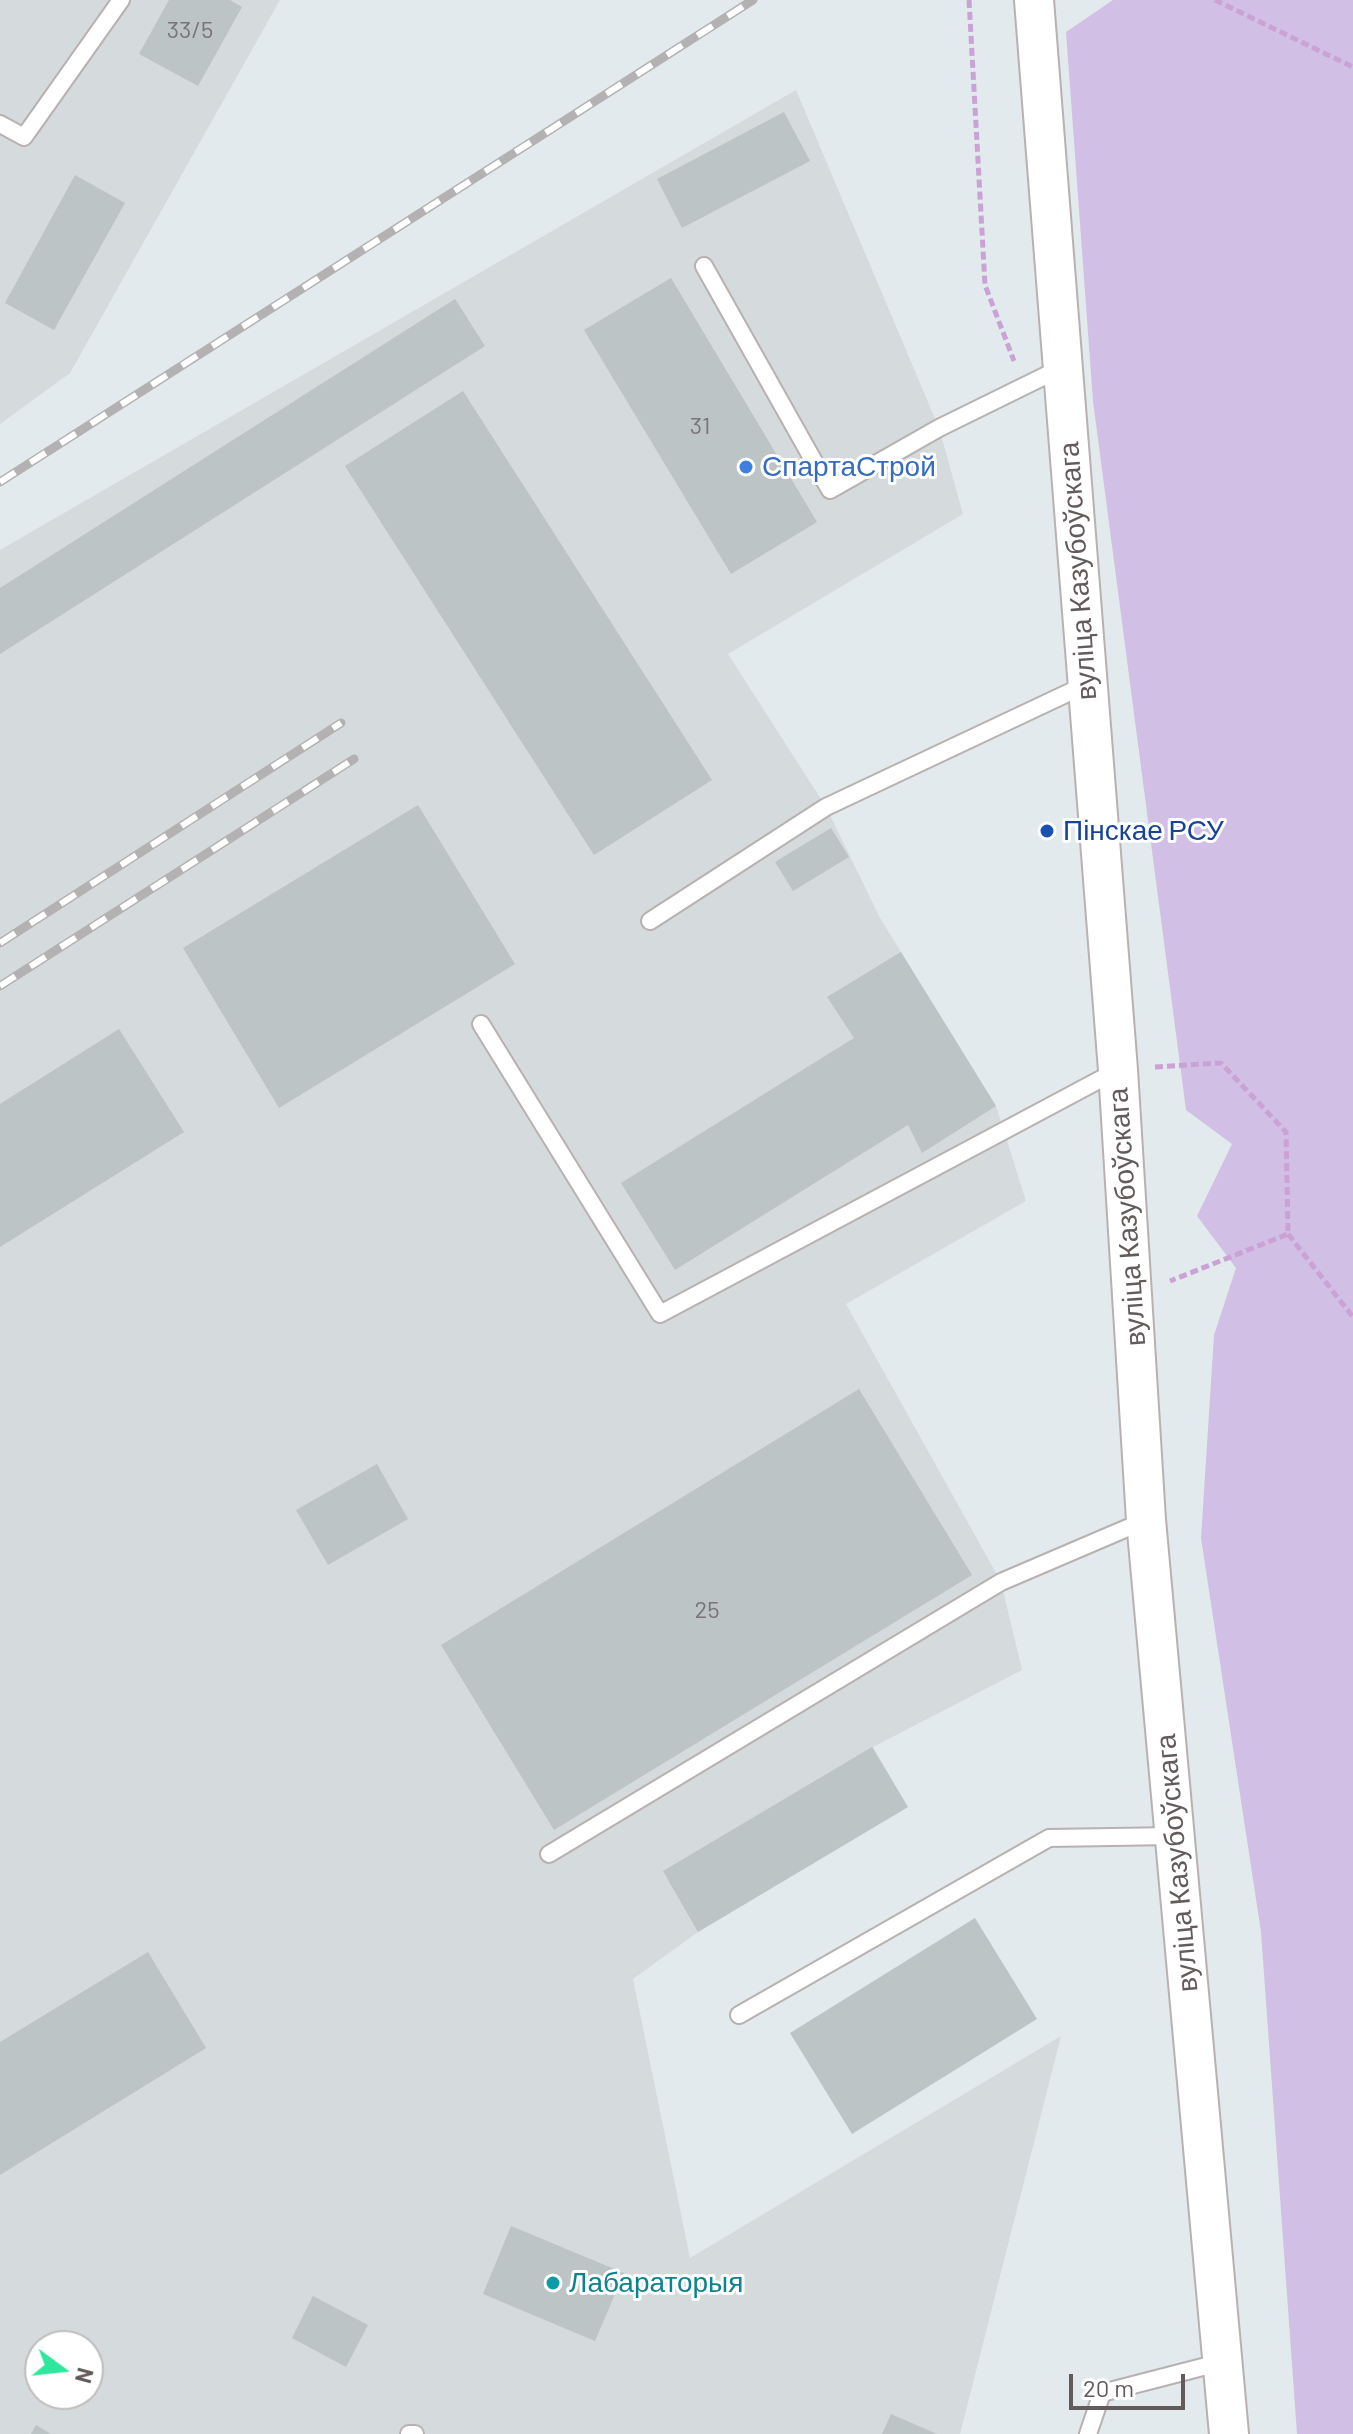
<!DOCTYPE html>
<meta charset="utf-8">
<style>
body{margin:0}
#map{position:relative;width:1353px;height:2434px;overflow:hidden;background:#e2eaed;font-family:Barlow,sans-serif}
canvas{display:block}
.north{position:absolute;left:24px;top:2330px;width:80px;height:80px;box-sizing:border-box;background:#fff;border:2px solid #c1bdbd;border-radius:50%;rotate:105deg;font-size:22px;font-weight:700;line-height:32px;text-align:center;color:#635b5b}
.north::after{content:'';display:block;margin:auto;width:28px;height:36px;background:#2fe79c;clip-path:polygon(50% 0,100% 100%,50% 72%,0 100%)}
.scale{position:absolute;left:1069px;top:2374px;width:116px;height:36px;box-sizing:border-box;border:4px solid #635b5b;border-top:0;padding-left:10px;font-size:24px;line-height:28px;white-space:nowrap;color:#635b5b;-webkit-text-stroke:6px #fff;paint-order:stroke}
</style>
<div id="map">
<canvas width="1353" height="2434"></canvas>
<div class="north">N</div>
<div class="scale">20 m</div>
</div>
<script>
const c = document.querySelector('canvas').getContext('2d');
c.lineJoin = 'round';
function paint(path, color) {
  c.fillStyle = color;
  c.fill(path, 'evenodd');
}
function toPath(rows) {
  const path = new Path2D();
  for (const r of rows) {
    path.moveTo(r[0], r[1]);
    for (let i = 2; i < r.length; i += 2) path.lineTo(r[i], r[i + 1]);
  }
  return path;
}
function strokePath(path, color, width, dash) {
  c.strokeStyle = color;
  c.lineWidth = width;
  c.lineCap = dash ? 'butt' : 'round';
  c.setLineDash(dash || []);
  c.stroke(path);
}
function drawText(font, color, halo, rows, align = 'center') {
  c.font = font + ' Barlow,sans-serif';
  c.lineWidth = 6;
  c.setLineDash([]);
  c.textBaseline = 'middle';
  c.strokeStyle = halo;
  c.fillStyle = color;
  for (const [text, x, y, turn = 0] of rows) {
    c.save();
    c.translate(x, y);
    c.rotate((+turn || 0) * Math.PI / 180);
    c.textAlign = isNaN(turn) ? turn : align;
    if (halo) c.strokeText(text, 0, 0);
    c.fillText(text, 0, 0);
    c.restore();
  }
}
paint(toPath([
 [0,0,280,0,70,373,0,424],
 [796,90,939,428,963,514,728,654,826,807,880,918,996,1106,1026,1201,846,1304,1001,1582,1022,1670,873,1747,908,1807,698,1932,633,1979,690,2258,1061,2036,960,2434,0,2434,0,550],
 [40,2346,88,2346,88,2394,40,2394]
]), '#d5dadc');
paint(toPath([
 [1113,0,1353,0,1353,2434,1297,2434,1261,1932,1201,1538,1214,1335,1236,1268,1197,1216,1232,1144,1186,1110,1093,401,1066,32]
]), '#d2bfe5');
paint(toPath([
 [169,0,230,0,242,7,198,86,139,54],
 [784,112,810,161,682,228,657,179],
 [75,175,125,203,54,330,5,303],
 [671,278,817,522,731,574,584,330],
 [455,299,485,346,0,654,0,588],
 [463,391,712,780,594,855,345,466],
 [418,805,515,964,279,1108,183,948],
 [831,828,849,857,793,891,775,862],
 [901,952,996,1106,922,1153,908,1125,675,1270,621,1183,854,1038,827,997],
 [119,1029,184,1132,0,1247,0,1104],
 [859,1389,972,1575,554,1830,441,1645],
 [377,1464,408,1519,328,1565,296,1510],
 [872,1747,908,1807,698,1932,663,1871],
 [975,1918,1037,2019,852,2134,790,2033],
 [148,1952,206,2048,0,2175,0,2042],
 [511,2226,624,2273,595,2341,483,2294],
 [313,2296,368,2325,346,2367,292,2338],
 [891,2414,937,2434,882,2434],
 [36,2425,51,2434,31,2434]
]), '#bcc4c6');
const service = toPath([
 [0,124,24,137,121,0],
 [704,266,830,490,939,428,1061,368],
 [650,921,826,807,1087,684],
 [481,1024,660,1314,1116,1071],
 [549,1854,1001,1582,1146,1520],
 [739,2015,1049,1838,1174,1836],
 [409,2434,415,2434],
 [1088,2434,1102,2393,1222,2362]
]);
const tertiary = toPath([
 [1034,0,1118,1070,1146,1520,1229,2434]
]);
strokePath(service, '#b8b1b0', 20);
strokePath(tertiary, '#b8b1b0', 42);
strokePath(toPath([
 [969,0,985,285,1014,361],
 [1215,0,1353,67],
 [1155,1067,1221,1063,1286,1132,1288,1234,1170,1281],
 [1288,1234,1353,1317]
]), '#cba2d6', 5, [8, 4]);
strokePath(service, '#fff', 16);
strokePath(tertiary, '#fff', 38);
const rail = toPath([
 [0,482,753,0],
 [0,943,341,723],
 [0,986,354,759]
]);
strokePath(rail, '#b3b1b1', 9);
strokePath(rail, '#fff', 6, [18]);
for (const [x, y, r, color] of [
 [746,467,8,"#3f7fe0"],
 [1047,831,8,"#1a4fb4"],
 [553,2283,8,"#0f9aa8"]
]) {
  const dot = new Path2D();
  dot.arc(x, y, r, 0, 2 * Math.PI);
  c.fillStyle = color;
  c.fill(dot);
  strokePath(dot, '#fff', 3);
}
drawText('24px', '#797576', null, [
 ["33/5",190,30],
 ["31",700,426],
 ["25",707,1610]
]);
drawText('28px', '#366cbe', '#fff', [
 ["СпартаСтрой",762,467]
], 'left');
drawText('28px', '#635b5b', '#fff', [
 ["вуліца Казубоўскага",1078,571,-94],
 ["вуліца Казубоўскага",1127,1217,-94],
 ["вуліца Казубоўскага",1177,1863,-95]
]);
drawText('28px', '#164399', '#fff', [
 ["Пінскае РСУ",1063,831]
], 'left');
drawText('28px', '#0d838f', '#fff', [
 ["Лабараторыя",569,2283]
], 'left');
</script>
